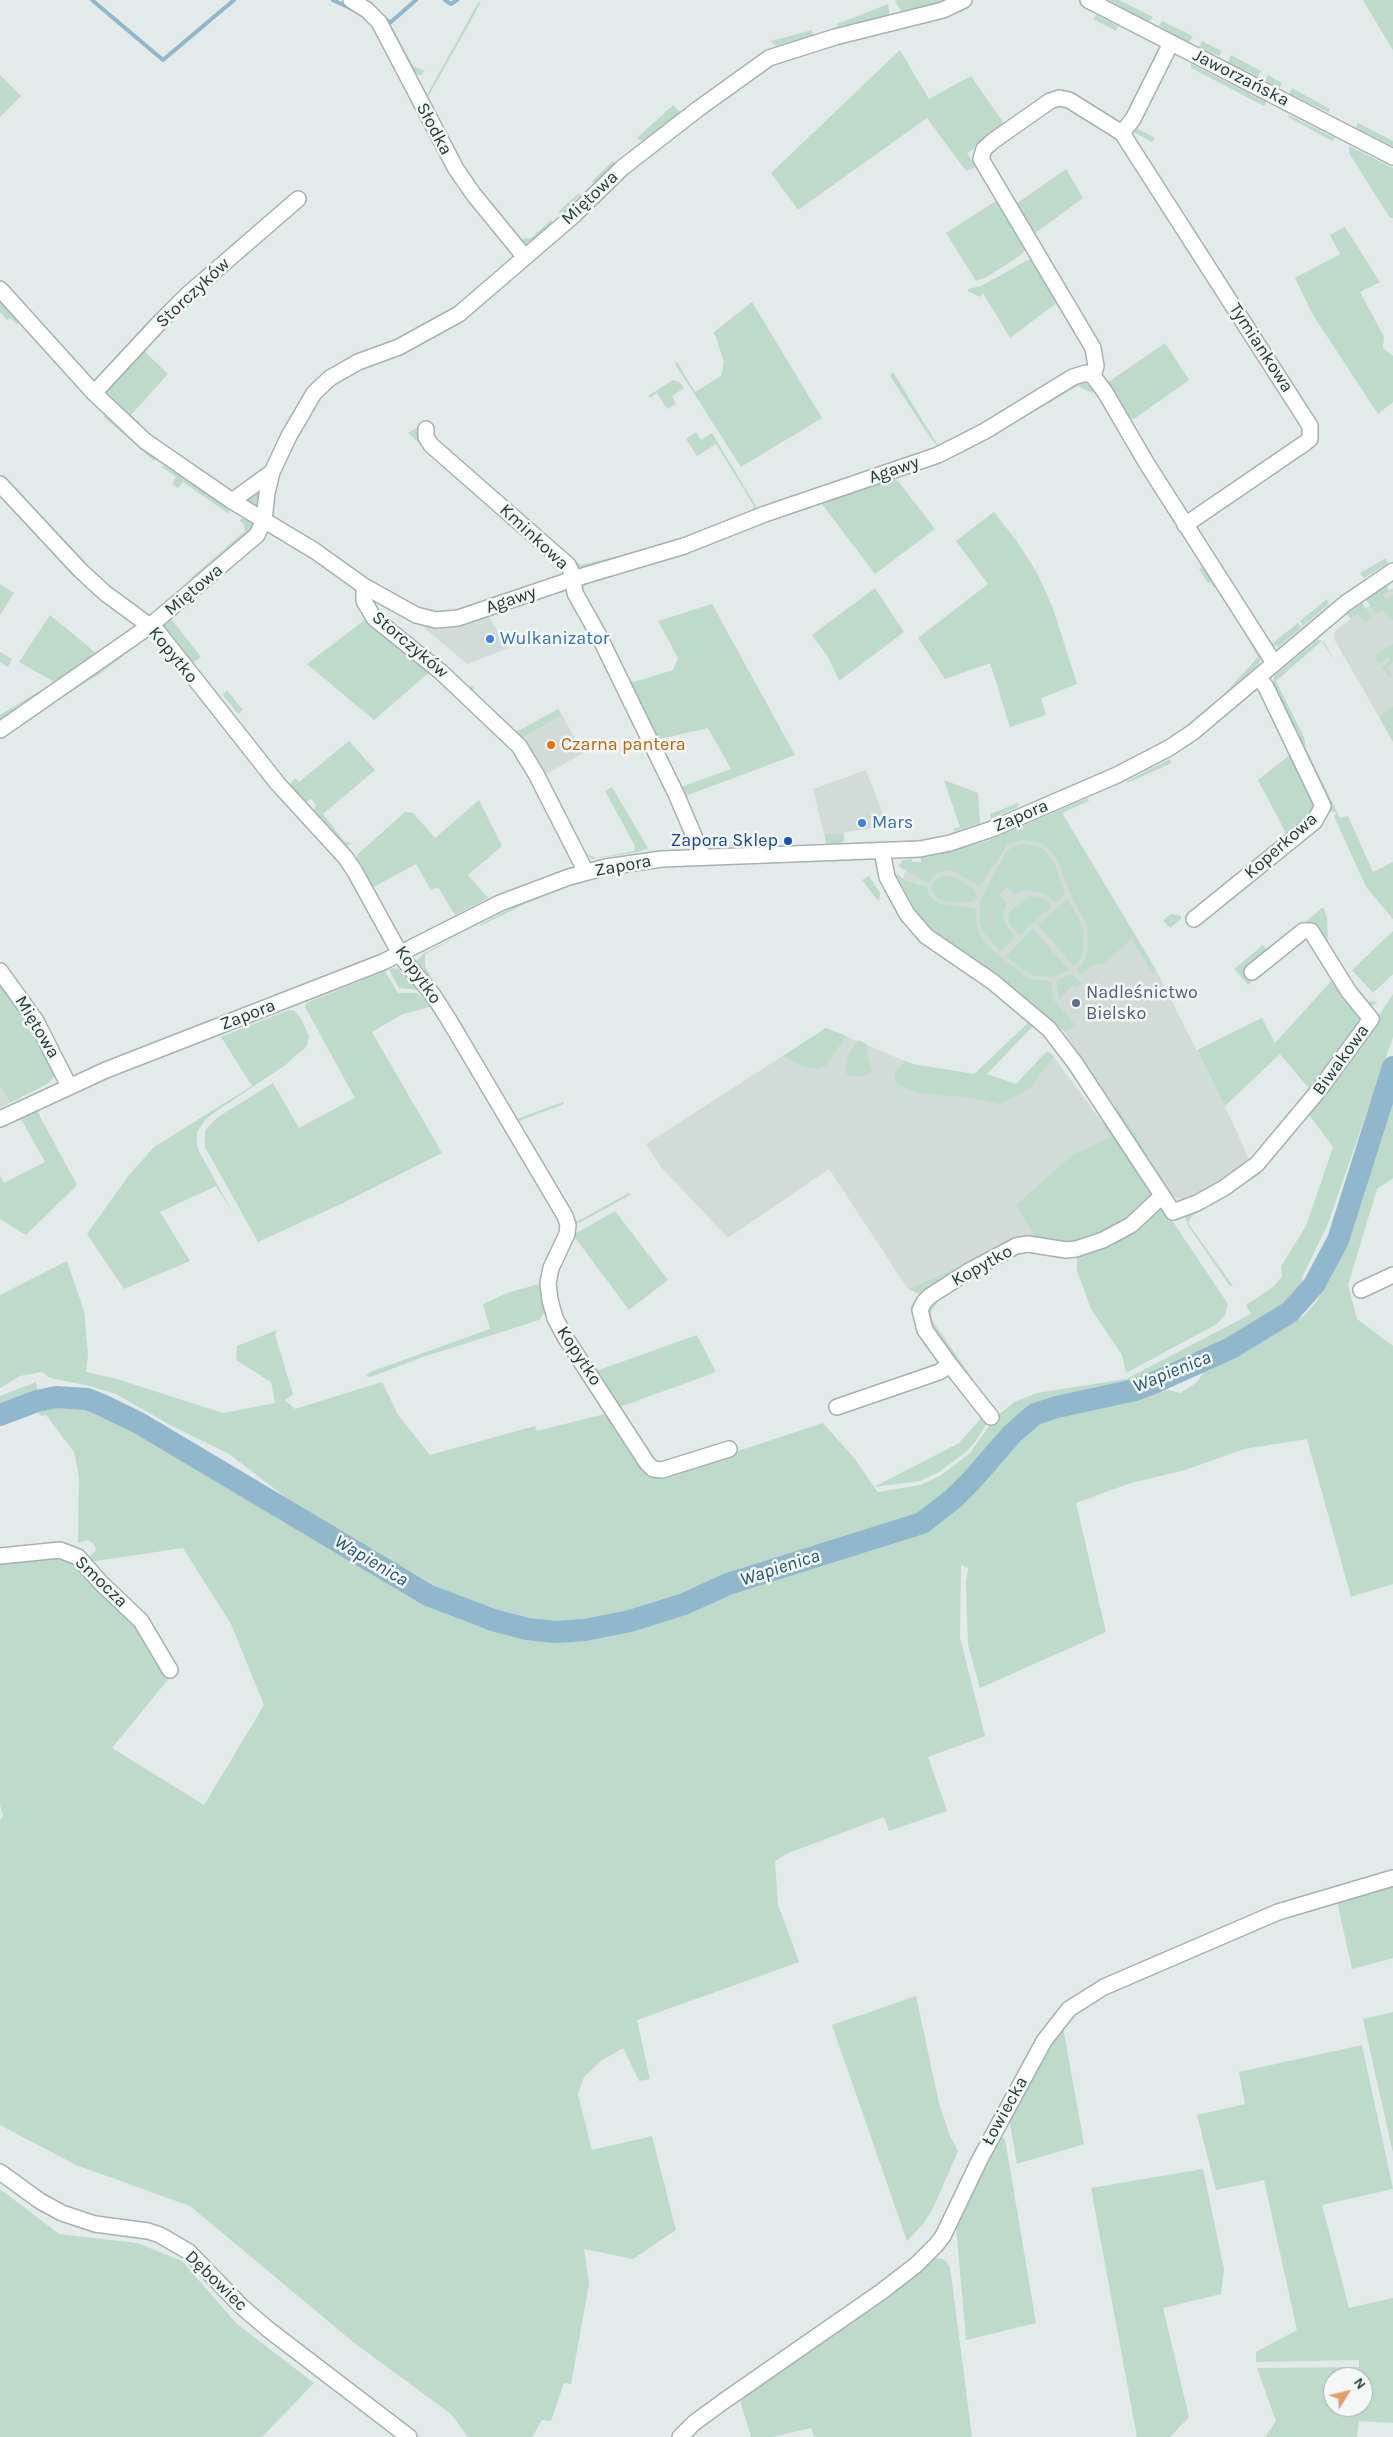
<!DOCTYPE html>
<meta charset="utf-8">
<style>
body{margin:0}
#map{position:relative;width:1393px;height:2437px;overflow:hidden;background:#e2ebe9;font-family:Karla,sans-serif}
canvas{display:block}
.north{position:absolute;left:1323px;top:2367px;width:50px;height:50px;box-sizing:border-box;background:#f3f8f6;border:1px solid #a0acaa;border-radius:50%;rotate:54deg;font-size:14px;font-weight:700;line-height:20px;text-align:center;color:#243a39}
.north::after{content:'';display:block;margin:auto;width:18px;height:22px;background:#e59d67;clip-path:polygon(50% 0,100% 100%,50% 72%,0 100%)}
</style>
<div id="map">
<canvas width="1393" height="2437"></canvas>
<div class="north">N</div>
</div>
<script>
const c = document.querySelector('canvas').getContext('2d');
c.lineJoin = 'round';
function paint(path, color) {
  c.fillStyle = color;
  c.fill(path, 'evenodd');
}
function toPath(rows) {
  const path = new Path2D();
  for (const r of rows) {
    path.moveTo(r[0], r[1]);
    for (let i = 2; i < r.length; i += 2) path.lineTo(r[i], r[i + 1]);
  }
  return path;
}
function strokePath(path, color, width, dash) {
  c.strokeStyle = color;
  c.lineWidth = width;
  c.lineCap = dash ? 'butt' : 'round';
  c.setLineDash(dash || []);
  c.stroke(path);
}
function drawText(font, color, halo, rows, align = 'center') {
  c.font = font + ' Karla,sans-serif';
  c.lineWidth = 5;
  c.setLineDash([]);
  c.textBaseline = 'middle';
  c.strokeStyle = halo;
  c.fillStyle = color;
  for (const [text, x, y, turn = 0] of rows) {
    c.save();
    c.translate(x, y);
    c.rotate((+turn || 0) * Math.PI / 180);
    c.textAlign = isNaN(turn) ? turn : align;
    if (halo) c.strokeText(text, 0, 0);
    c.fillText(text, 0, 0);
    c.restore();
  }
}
paint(toPath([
 [1393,588,1393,706,1379,717,1334,639,1335,631],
 [488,616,509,648,467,664,421,625,462,625],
 [562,715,583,753,543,776,522,742,524,737],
 [866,770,888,826,845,832,844,834,824,834,813,789],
 [1062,813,1156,970,1225,1106,1250,1162,1190,1199,1185,1200,1169,1195,1135,1132,1096,1082,1065,1032,1007,984,902,880,906,871],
 [826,1028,912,1064,974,1074,1018,1087,1050,1052,1113,1137,1075,1153,1034,1235,908,1289,829,1169,728,1238,661,1167,646,1144],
 [0,1086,10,1103,0,1108]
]), '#d1dbd8');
paint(toPath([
 [898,0,957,0,928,9,902,12,895,1],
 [1108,0,1119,0,1153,17,1148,22],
 [1363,0,1393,0,1393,50,1382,32],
 [481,2,468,26,428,97,428,93,478,3],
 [888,4,890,15,859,25,838,27,837,24],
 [386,15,413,66,425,71,421,75,415,75,384,17],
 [1096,15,1118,26,1116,31,1093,19],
 [1162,21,1193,36,1190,41,1189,43,1159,26],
 [812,30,813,37,776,46,771,41],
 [1202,41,1222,51,1219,56,1199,47],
 [900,50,929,99,971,76,1007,128,967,153,976,167,966,171,927,118,798,210,771,173],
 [1231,55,1261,71,1258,77,1228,62],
 [1191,64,1266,102,1264,106,1191,68],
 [0,75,21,96,0,117],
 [1268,75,1282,83,1280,87,1279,88,1265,81],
 [1292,88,1330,109,1328,112,1289,94],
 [673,105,681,113,649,138,641,141,637,138],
 [1053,105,1066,105,1056,106,988,154,1016,204,1066,169,1083,198,1034,234,986,155],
 [1289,115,1335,138,1332,141,1288,117],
 [1358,123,1393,141,1393,147,1356,128],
 [1133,126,1155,138,1152,142,1132,131],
 [1349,146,1393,168,1393,218,1390,218,1349,153],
 [613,161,615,166,595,184,592,181],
 [469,177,521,239,531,238,551,220,554,224,530,245,522,244],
 [579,193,580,195,574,201,576,206,566,216,558,212],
 [996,201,1003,206,1026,249,1021,255,987,277,976,281,946,233],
 [1345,227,1380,282,1360,292,1384,337,1383,348,1393,356,1393,402,1378,414,1313,315,1295,278,1340,254,1330,235],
 [1028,260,1034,260,1058,302,1010,338,983,293,980,297,968,291,968,289,981,286],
 [0,298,21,321,17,324,10,318,7,320,0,312],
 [752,302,822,418,741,467,675,364,677,362,695,392,721,376,724,362,714,332],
 [1165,343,1189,380,1134,419,1129,418,1107,383],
 [141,348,168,374,131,415,140,423,137,424,105,397,104,388],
 [893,372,937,444,941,445,978,425,976,428,941,447,937,445,932,440,890,376],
 [673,380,679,382,684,388,672,396,676,404,667,409,657,393,650,398,648,396],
 [1081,381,1095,388,1092,393,1078,386,961,454,959,451],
 [107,413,156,459,154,461,104,417],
 [421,425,427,450,408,433],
 [696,432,701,440,712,433,756,506,756,510,752,513,754,506,716,444,697,456,686,439],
 [164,466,174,472,179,473,230,507,229,514,183,482,178,488,172,484,176,477,162,467],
 [892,479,898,481,935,529,875,574,822,504],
 [263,482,259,507,256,509,243,503,243,497],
 [994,512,1016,540,1036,571,1053,608,1077,684,1041,698,1046,715,1010,727,990,663,945,679,918,638,988,584,956,541],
 [241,518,250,518,253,521,252,536,197,583,191,578,245,531,244,524,240,521],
 [657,546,583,569,564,556,565,553,581,565],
 [668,556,670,559,585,585,583,591,627,679,634,682,673,670,678,658,658,621,712,604,795,755,688,795,685,802,678,788,731,769,708,728,655,740,580,592,580,583],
 [1386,558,1388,563,1364,578,1360,573],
 [1205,565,1218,584,1214,588,1210,582,1208,583,1199,569],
 [0,584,14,593,0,615],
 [1387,586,1389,591,1383,595,1386,599,1393,595,1393,620,1382,610,1376,614,1366,600],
 [875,588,904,632,839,681,828,657,812,635],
 [1327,599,1329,604,1303,626,1300,621],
 [193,600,171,619,201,657,188,666,163,633,162,623,185,602],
 [1362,603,1372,617,1364,623,1358,614,1351,619,1347,614],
 [50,615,96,653,138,624,138,626,58,684,19,662],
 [366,619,433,669,374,720,307,664],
 [1241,621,1262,656,1258,665,1224,694,1258,657,1238,622],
 [1298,623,1302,627,1283,643,1278,647,1271,644],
 [152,634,101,673,56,701,56,697,142,636],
 [1318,639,1324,642,1337,665,1322,641,1276,681,1304,737,1306,749,1340,818,1348,816,1373,872,1393,862,1393,919,1366,887,1334,816,1337,813,1331,811,1273,686,1274,676],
 [1393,644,1393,662,1386,668,1392,675,1390,677,1382,667,1390,661,1388,657,1379,663,1375,657,1377,653],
 [0,652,12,659,8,667,0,662],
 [471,685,474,688,472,692,512,731,520,730,558,709,562,715,524,737,522,742,469,690],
 [46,687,49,692,0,725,0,715],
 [227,690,243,710,238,714,223,695],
 [1393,706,1393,742,1379,717],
 [349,741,375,770,323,814,345,842,353,843,344,847,313,814,313,810,316,805,311,799,305,803,289,786,295,778,299,782],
 [1295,751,1318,812,1287,835,1258,780],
 [1170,759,1172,763,1127,783,1127,781],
 [944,780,978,793,980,823,955,831,953,829,960,827],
 [612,787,648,848,639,852,592,859,586,854,597,858,634,851,635,846,605,791],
 [1088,798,1089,801,1062,813,1156,970,1153,973,1131,939,1104,964,1093,965,1082,975,1077,970,1083,962,1088,951,1087,925,1072,898,1057,859,1047,847,1039,842,1021,840,1008,844,980,886,955,872,947,870,937,873,928,883,898,866,903,860,912,859,912,862,921,862,921,858,985,842],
 [479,800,502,846,468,875,488,898,455,915,438,887,431,890,416,864,370,889,355,861,358,854,405,812,413,813,435,838],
 [1018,803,1018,807,990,819,990,814],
 [824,834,844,834,844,840,842,843,826,843],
 [1023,844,1039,847,1046,852,1054,863,1065,894,1056,902,1041,892,1026,890,1015,894,1007,887,999,895,1006,903,1002,916,1005,924,1015,938,1001,951,983,932,980,922,980,901,1006,852,1014,846],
 [896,873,903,878,903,880,927,887,928,895,939,904,975,908,977,928,985,943,1002,958,1028,978,1051,982,1054,1001,1076,1026,1065,1032,970,956,935,933,915,910],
 [869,876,880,893,879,902,862,880],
 [942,876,955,877,975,890,977,898,970,902,949,902,937,898,931,889,934,881],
 [565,889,527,903,480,926,480,924,518,905],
 [1030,896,1046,899,1052,906,1019,935,1010,924,1008,916,1009,912],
 [1067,899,1080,921,1084,932,1084,948,1081,958,1074,966,1038,925],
 [1323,907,1327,917,1328,943,1353,988,1366,1001,1378,1002,1372,1006,1363,1005,1351,989,1313,929,1306,927,1292,936,1290,935],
 [1171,914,1181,916,1181,919,1170,928,1163,920],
 [472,929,425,954,425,966,467,1042,429,982,423,967,420,967,416,961,424,953],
 [1033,929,1069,970,1052,977,1036,976,1024,971,1006,956],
 [1393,931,1393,974,1373,993,1352,970],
 [1308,935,1248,985,1234,969,1263,945,1268,952],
 [393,968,399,969,403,975,407,973,420,990,399,988,389,970],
 [385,971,398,993,417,993,434,1006,403,1014,372,1032,442,1153,343,1203,258,1242,205,1147,205,1130,218,1117,273,1083,299,1128,355,1098,305,1007,306,1003],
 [1072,974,1081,984,1077,988,1073,985,1059,999,1056,981],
 [1335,977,1362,1017,1362,1026,1313,1093,1280,1054,1225,1106,1197,1050,1262,1018,1275,1043],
 [0,986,20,1013,55,1074,49,1083,10,1103,0,1086],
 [1393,994,1393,1037,1327,1226,1302,1277,1302,1288,1292,1301,1275,1313,1226,1342,1199,1355,1185,1358,1132,1384,1054,1400,1025,1413,1015,1421,967,1477,927,1512,911,1520,878,1528,624,1612,586,1620,541,1623,496,1611,434,1585,313,1518,229,1454,172,1426,116,1394,90,1386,50,1378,42,1372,20,1376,0,1388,0,1295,67,1261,84,1311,88,1355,86,1372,117,1379,223,1413,275,1403,271,1382,236,1360,237,1346,277,1330,275,1335,293,1394,285,1400,295,1409,382,1382,398,1415,430,1455,535,1426,537,1431,609,1413,662,1476,823,1423,855,1459,874,1487,959,1443,983,1416,987,1423,977,1439,967,1451,939,1472,920,1481,874,1487,878,1492,920,1485,940,1476,970,1453,994,1419,1014,1402,1037,1393,1126,1379,1251,1314,1246,1305,1273,1287,1282,1277,1281,1266,1306,1226,1333,1147,1307,1112,1372,1026],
 [289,1010,295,1011,302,1020,309,1036,307,1046,284,1066,218,1110,206,1119,197,1132,197,1145,200,1153,232,1211,216,1186,160,1212,190,1261,124,1289,87,1234,129,1175,154,1147,252,1086,221,1037],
 [1030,1021,1034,1025,987,1074,1016,1084,1047,1051,1054,1056,1029,1089,999,1104,974,1098,917,1093,897,1084,894,1074,905,1061,912,1064,974,1074],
 [826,1028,846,1036,825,1066,815,1069,804,1067,783,1056],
 [858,1040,867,1044,866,1051,872,1071,863,1077,849,1075,845,1072,849,1054],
 [1393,1089,1393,1178,1377,1189,1348,1285,1357,1319,1393,1346,1393,1584,1351,1597,1307,1439,1244,1449,1185,1470,1131,1483,1076,1503,1106,1632,980,1688,968,1645,966,1582,968,1568,961,1565,960,1638,985,1736,928,1757,947,1811,889,1831,884,1817,786,1854,775,1861,778,1904,799,1962,637,2020,650,2079,639,2081,623,2048,601,2061,584,2077,578,2094,592,2150,652,2136,676,2230,633,2259,584,2249,589,2284,571,2384,564,2383,551,2421,542,2420,532,2437,468,2437,451,2414,353,2342,190,2206,76,2165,0,2125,0,1821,3,1816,0,1805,0,1560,59,1556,71,1559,131,1613,171,1676,112,1748,204,1805,264,1705,231,1624,183,1548,89,1562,91,1555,96,1550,94,1544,88,1540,78,1543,79,1477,74,1452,46,1415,41,1416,38,1412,0,1426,0,1421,42,1404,46,1406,68,1401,99,1409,153,1437,217,1473,360,1564,420,1598,491,1625,526,1635,554,1638,586,1636,631,1628,686,1612,731,1590,879,1543,916,1533,932,1525,957,1505,1034,1423,1059,1413,1118,1404,1168,1390,1180,1393,1196,1383,1207,1368,1304,1316,1317,1301,1333,1273],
 [563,1102,564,1104,519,1121,514,1120],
 [1116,1107,1135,1132,1169,1195,1114,1112],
 [37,1111,77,1185,26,1235,0,1219,0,1175,4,1183,45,1162,21,1119],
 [1105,1121,1152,1194,1136,1217,1073,1246,1035,1239,922,1295,908,1289,1034,1235,1016,1205,1075,1153,1112,1137,1101,1122],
 [1257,1172,1262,1173,1200,1211,1191,1217,1188,1223,1233,1286,1230,1286,1189,1227,1185,1217,1186,1212],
 [629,1193,630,1195,579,1223,575,1223,574,1220,578,1221],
 [1159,1208,1167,1213,1228,1304,1225,1315,1217,1324,1126,1373,1122,1355,1091,1309,1077,1271,1077,1252],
 [615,1211,668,1280,629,1310,573,1235],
 [996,1260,941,1298,931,1311,932,1320,972,1378,987,1405,995,1408,992,1409,985,1405,935,1340,925,1324,924,1317,927,1306,941,1293],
 [547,1267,546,1311,539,1320,420,1358,371,1377,366,1376,370,1372,490,1329,483,1304,510,1292,540,1284],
 [697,1335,716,1372,620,1407,617,1406,596,1371],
 [36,1382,39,1396,0,1410,0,1396],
 [1393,1886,1393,1958,1352,1969,1337,1901],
 [916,1996,939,2103,949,2134,958,2151,934,2206,924,2223,907,2241,832,2025],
 [1393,2012,1393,2153,1363,2019],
 [1063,2027,1084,2144,1017,2164,1010,2123,1007,2120],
 [1362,2045,1393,2189,1322,2205,1349,2308,1393,2298,1393,2423,1359,2421,1357,2437,1265,2437,1276,2421,1257,2368,1359,2367,1359,2360,1256,2362,1256,2352,1297,2330,1264,2180,1216,2190,1197,2115,1245,2104,1239,2072],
 [1333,2377,1363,2377,1363,2407,1333,2407],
 [999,2136,1005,2139,1036,2323,966,2340,956,2226,980,2172],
 [1203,2169,1224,2269,1221,2294,1163,2308,1189,2417,1170,2437,1137,2437,1091,2188],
 [0,2189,59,2234,137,2243,182,2261,237,2324,314,2383,262,2437,0,2437],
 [934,2257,945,2260,950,2267,972,2437,815,2437,811,2428,771,2437,751,2437,739,2397]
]), '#bddacb');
strokePath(toPath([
 [92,0,163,60,234,0],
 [333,0,356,11],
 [445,0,451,4,457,0],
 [383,20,391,22,416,0]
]), '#90b7cb', 4);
strokePath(toPath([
 [0,1415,37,1401,56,1397,87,1399,102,1405,139,1423,428,1595,493,1620,527,1629,556,1632,585,1630,630,1621,684,1604,728,1584,922,1523,953,1499,972,1480,1012,1434,1035,1414,1057,1407,1135,1390,1156,1382,1231,1348,1290,1312,1314,1285,1338,1240,1393,1067]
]), '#90b7cb', 22);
const minor = toPath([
 [351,0,367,10,379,22,456,169,474,195,524,256],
 [1122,133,1133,119,1171,43],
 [0,289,94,393,145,441,232,501,315,551,364,586,364,601,374,618,441,672,519,746,536,774,586,872],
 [1093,376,1096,366,1093,348,981,159,984,149,993,141,1050,101,1059,98,1069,100,1122,133,1310,426,1310,439,1305,443,1185,525],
 [94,393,161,321,186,296,298,199],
 [426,429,426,437,431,445,568,565,572,573,575,593,599,636,677,796,703,857],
 [0,484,80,570,105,593,158,632,278,784,345,857,354,870,403,959,433,995,449,1020,565,1216,568,1225,567,1234,551,1268,548,1283,550,1300,555,1318,565,1337,647,1463,653,1469,662,1470,729,1449],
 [232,501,272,472],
 [364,586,416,615,436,620,458,618,573,579,684,546,765,514,938,455,985,431,1073,377,1086,373,1093,376,1105,392,1147,464,1274,663],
 [0,730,151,625,257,535,264,520,267,493,272,472,289,436,314,393,330,378,358,362,399,347,459,314,573,216,622,168,698,109,769,58,835,37,943,10,964,0],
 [882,851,887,877,907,914,926,936,993,982,1049,1029,1075,1063,1173,1212,1197,1203,1224,1188,1257,1164,1319,1090,1371,1019,1349,992,1311,931,1303,931,1252,972],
 [1194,919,1314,822,1323,806,1266,687,1258,677],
 [0,971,36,1021,69,1086],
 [0,1119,106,1070,383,962,500,903,569,877,606,867,662,859,920,849,950,843,992,829,1117,775,1169,748,1193,732,1346,603,1393,571],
 [1361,1290,1393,1275],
 [950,1365,991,1417],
 [837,1407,939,1372,950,1365,925,1330,920,1310,924,1302,930,1296,969,1271,1016,1246,1028,1244,1066,1250,1076,1249,1103,1240,1131,1225,1162,1196],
 [0,1556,60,1550,78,1557,101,1583,141,1621,170,1670],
 [0,2172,40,2201,62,2213,95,2224,148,2231,160,2235,189,2252,241,2306,269,2330,409,2437],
 [680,2437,694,2423,724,2401,881,2292,916,2265,936,2245,943,2236,980,2159,1044,2041,1069,2009,1104,1987,1278,1912,1393,1878]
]);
const tertiary = toPath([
 [1088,0,1393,157]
]);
strokePath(minor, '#a5b2b1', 18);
strokePath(tertiary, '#a5b2b1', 18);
strokePath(minor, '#fff', 15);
strokePath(tertiary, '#fff', 15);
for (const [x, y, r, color] of [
 [490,639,5,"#3f7fe0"],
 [551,745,5,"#e8710a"],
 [862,823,5,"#3f7fe0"],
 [788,841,5,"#1a4fb4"],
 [1076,1003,5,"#5c6f8a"]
]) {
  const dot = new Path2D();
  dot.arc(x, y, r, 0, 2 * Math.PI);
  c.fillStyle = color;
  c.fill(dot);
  strokePath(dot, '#f3f8f6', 2);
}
drawText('18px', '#243a39', '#f3f8f6', [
 ["Jaworzańska",1241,78,27],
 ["Słodka",434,129,62],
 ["Miętowa",590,198,-43],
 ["Storczyków",193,293,-43],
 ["Tymiankowa",1261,348,57],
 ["Agawy",894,470,-19],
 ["Kminkowa",534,537,43],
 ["Miętowa",194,590,-40],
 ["Agawy",511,600,-19],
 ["Storczyków",410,645,40],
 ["Kopytko",173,655,51],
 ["Zapora",1021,816,-23],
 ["Koperkowa",1281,846,-41],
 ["Zapora",623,866,-10],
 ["Kopytko",418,975,55],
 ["Zapora",248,1015,-21],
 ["Miętowa",37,1027,59],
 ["Biwakowa",1341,1060,-54],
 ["Kopytko",982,1266,-29],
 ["Kopytko",579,1356,57],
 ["Smocza",101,1582,44],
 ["Łowiecka",1005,2111,-61],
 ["Dębowiec",216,2281,44]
]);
drawText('18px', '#366cbe', '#f3f8f6', [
 ["Wulkanizator",500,639],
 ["Mars",872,823]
], 'left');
drawText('18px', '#c56008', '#f3f8f6', [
 ["Czarna pantera",561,745]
], 'left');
drawText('18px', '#164399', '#f3f8f6', [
 ["Zapora Sklep",778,841]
], 'right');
drawText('18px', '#4e5e75', '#f3f8f6', [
 ["Nadleśnictwo",1086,993],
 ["Bielsko",1086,1014]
], 'left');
drawText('italic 19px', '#245571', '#f3f8f6', [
 ["Wapienica",1172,1372,-22],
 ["Wapienica",371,1561,31],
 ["Wapienica",780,1568,-18]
]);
</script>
